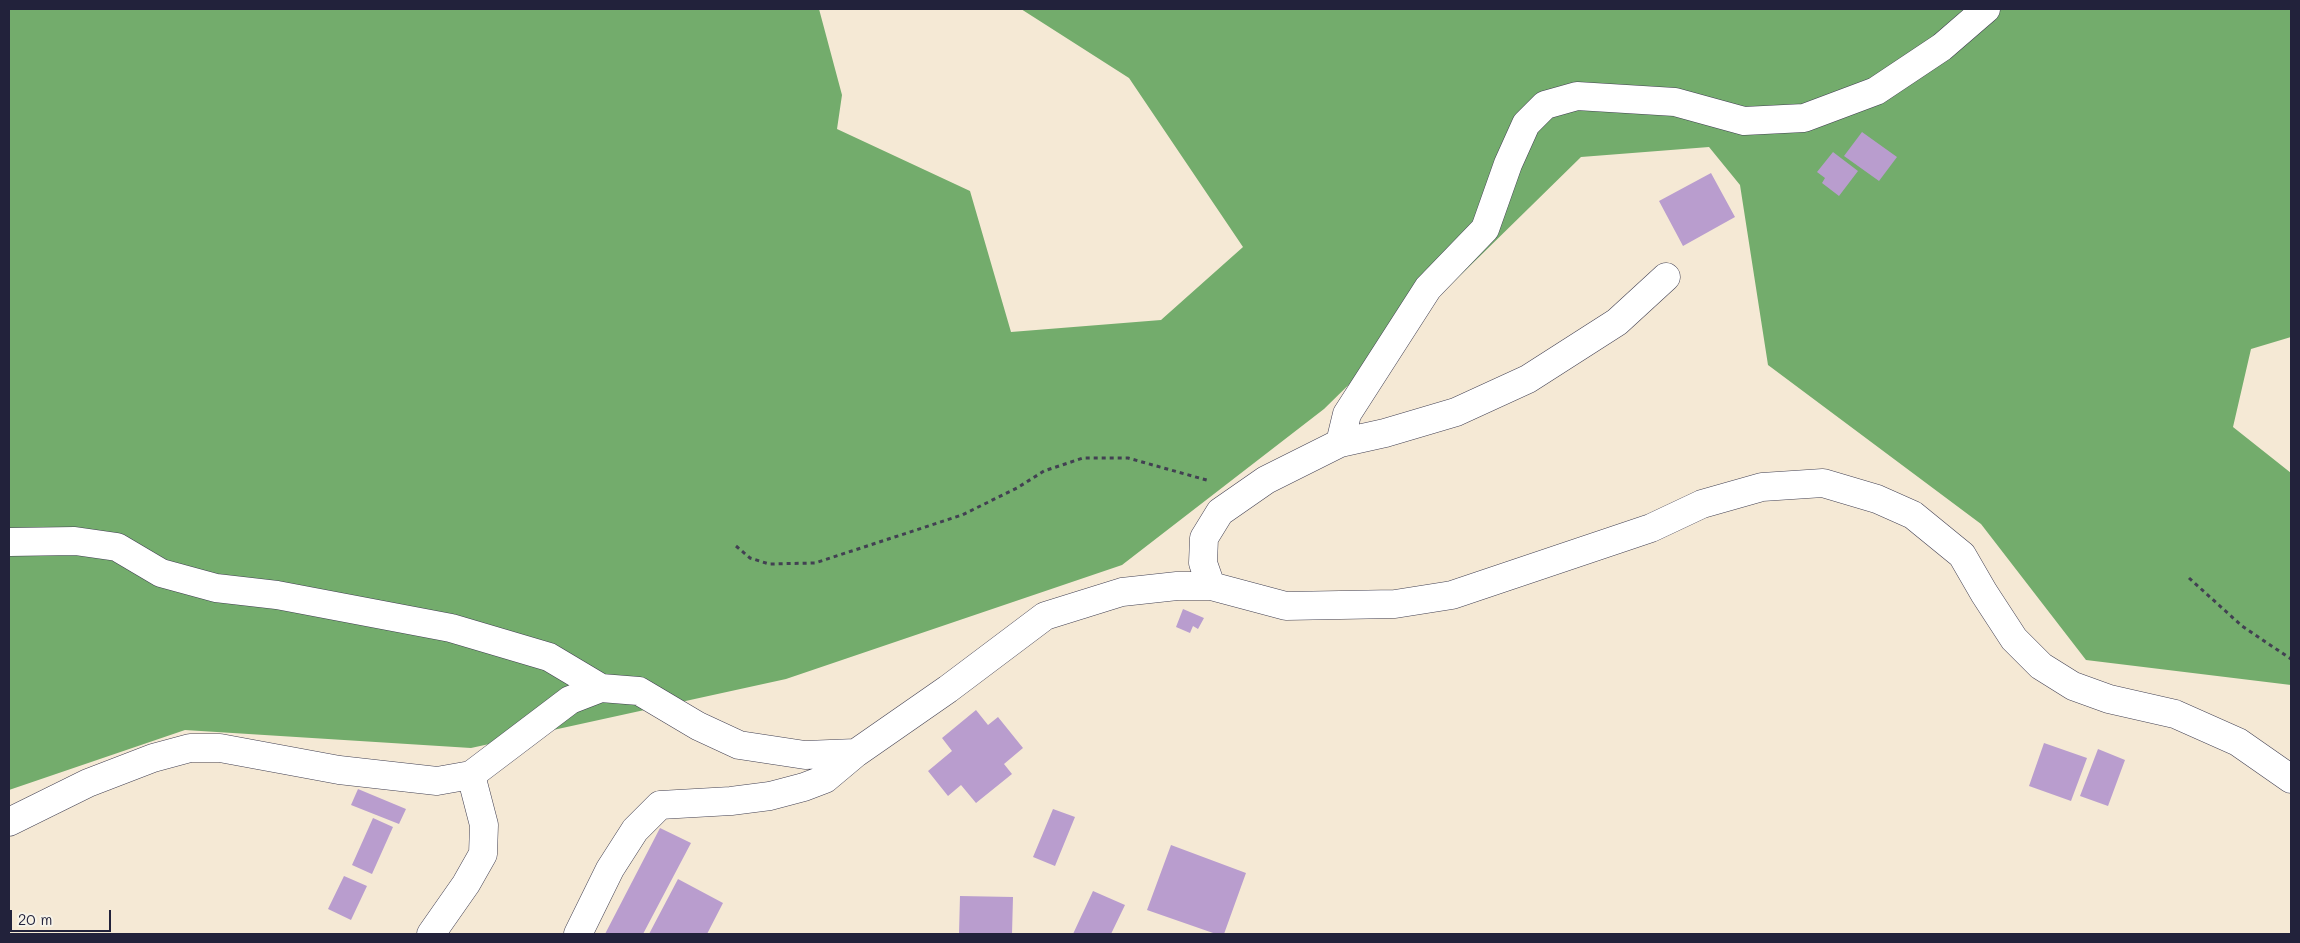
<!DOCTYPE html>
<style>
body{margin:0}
#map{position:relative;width:2300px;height:943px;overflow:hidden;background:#f5e9d5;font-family:Mali,sans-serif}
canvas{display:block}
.frame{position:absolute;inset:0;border:10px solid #22223b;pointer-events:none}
.scale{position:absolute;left:10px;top:910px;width:101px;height:22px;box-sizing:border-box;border:2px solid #22223b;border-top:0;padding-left:6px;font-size:15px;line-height:18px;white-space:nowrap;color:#22223b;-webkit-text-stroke:4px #f7f3e8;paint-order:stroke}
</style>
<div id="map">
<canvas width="2300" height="943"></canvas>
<div class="frame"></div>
<div class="scale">20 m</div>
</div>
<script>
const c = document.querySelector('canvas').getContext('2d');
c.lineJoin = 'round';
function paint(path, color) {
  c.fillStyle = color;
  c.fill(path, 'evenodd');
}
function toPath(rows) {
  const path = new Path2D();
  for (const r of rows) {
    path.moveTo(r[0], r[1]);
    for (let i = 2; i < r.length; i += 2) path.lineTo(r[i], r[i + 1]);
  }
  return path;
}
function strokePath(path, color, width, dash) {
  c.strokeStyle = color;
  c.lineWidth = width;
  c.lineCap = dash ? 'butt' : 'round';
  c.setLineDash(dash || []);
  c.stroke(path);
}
paint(toPath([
 [9,9,819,9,842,95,837,129,970,191,1011,332,1161,320,1243,247,1129,78,1021,9,2291,9,2291,337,2251,349,2233,427,2291,473,2291,685,2086,660,1981,524,1768,365,1740,185,1709,147,1581,157,1324,409,1122,565,786,679,471,748,185,730,9,790]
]), '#73ac6c');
paint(toPath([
 [1862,132,1897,157,1879,181,1844,156],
 [1833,152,1858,171,1839,196,1822,183,1825,178,1817,172],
 [1711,173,1735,217,1683,246,1659,201],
 [1183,609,1204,618,1198,629,1193,626,1190,633,1176,627],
 [976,710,988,725,998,717,1023,748,1004,764,1012,774,976,803,961,785,948,796,928,771,952,751,942,738],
 [2044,743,2087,758,2071,801,2029,786],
 [2098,749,2125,760,2108,806,2080,796],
 [358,789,406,809,399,824,351,805],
 [1053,809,1075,817,1055,866,1033,857],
 [373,818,393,827,372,874,352,865],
 [660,828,691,843,643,934,605,934],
 [1171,845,1246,873,1224,934,1216,934,1147,910],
 [344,876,367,886,351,920,328,909],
 [678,879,723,903,707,934,649,934],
 [1093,891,1125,905,1111,934,1073,934],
 [960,896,1013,897,1012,934,959,934]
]), '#b99dce');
const minor = toPath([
 [1340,443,1347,414,1428,288,1485,229,1508,164,1526,124,1545,105,1577,96,1675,102,1744,121,1804,118,1876,91,1942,47,1986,9],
 [9,542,75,541,117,547,161,573,216,588,277,595,451,628,549,657,601,688],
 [1211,586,1203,563,1204,538,1220,512,1266,480,1340,443,1385,433,1456,412,1528,379,1617,322,1666,277],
 [9,822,88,783,153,758,190,748,220,748,339,770,437,781,471,775,570,700,601,688,639,691,698,726,739,745,805,755,856,753,948,689,1045,616,1122,592,1177,586,1211,586,1286,606,1395,604,1452,595,1651,528,1702,504,1762,487,1823,483,1877,499,1913,515,1962,555,1984,593,2014,639,2041,666,2073,686,2109,699,2175,714,2238,742,2291,779],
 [431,934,466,884,483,854,484,825,471,775],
 [578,934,610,869,635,830,660,805,731,801,770,796,804,787,825,779,856,753]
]);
strokePath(minor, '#424052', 29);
strokePath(toPath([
 [736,546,750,558,769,564,815,563,962,515,1017,488,1044,471,1083,458,1128,458,1210,481],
 [2189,578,2242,626,2291,659]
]), '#424052', 3, [4, 4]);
strokePath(minor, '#fff', 28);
</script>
